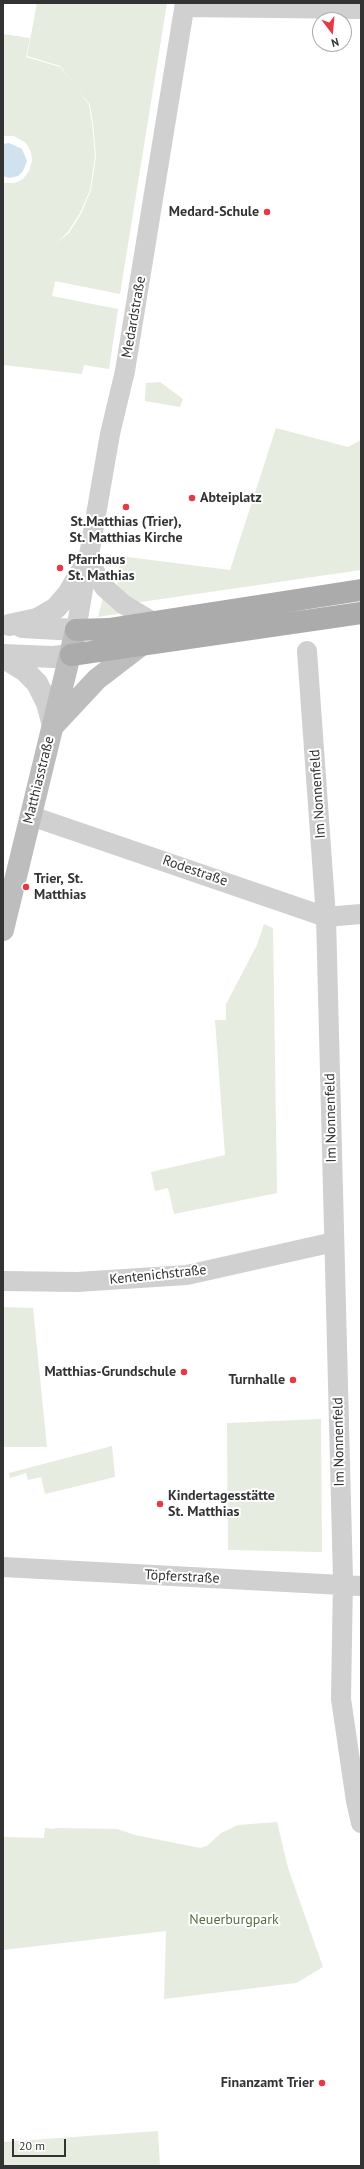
<!DOCTYPE html>
<meta charset="utf-8">
<style>
body{margin:0}
#map{position:relative;width:364px;height:2169px;overflow:hidden;background:#fff;font-family:"PT Sans",sans-serif}
canvas{display:block}
.frame{position:absolute;inset:0;border:4px solid #333;pointer-events:none}
.north{position:absolute;left:312px;top:12px;width:40px;height:40px;box-sizing:border-box;background:#fff;border:1px solid #adadad;border-radius:50%;rotate:164deg;font-size:11px;font-weight:700;line-height:16px;text-align:center;color:#333}
.north::after{content:'';display:block;margin:auto;width:14px;height:18px;background:#e63946;clip-path:polygon(50% 0,100% 100%,50% 72%,0 100%)}
.scale{position:absolute;left:12px;top:2139px;width:54px;height:18px;box-sizing:border-box;border:2px solid #333;border-top:0;padding-left:5px;font-size:12px;line-height:14px;white-space:nowrap;color:#333;-webkit-text-stroke:3px #fff;paint-order:stroke}
</style>
<div id="map">
<canvas width="364" height="2169"></canvas>
<div class="frame"></div>
<div class="north">N</div>
<div class="scale">20 m</div>
</div>
<script>
const c = document.querySelector('canvas').getContext('2d');
c.lineJoin = 'round';
function paint(path, color) {
  c.fillStyle = color;
  c.fill(path, 'evenodd');
}
function toPath(rows) {
  const path = new Path2D();
  for (const r of rows) {
    path.moveTo(r[0], r[1]);
    for (let i = 2; i < r.length; i += 2) path.lineTo(r[i], r[i + 1]);
  }
  return path;
}
function strokePath(path, color, width, dash) {
  c.strokeStyle = color;
  c.lineWidth = width;
  c.lineCap = dash ? 'butt' : 'round';
  c.setLineDash(dash || []);
  c.stroke(path);
}
function drawText(font, color, halo, rows, align = 'center') {
  c.font = font + ' "PT Sans",sans-serif';
  c.lineWidth = 4;
  c.setLineDash([]);
  c.textBaseline = 'middle';
  c.strokeStyle = halo;
  c.fillStyle = color;
  for (const [text, x, y, turn = 0] of rows) {
    c.save();
    c.translate(x, y);
    c.rotate((+turn || 0) * Math.PI / 180);
    c.textAlign = isNaN(turn) ? turn : align;
    if (halo) c.strokeText(text, 0, 0);
    c.fillText(text, 0, 0);
    c.restore();
  }
}
paint(toPath([
 [37,3,167,3,120,294,55,281,52,296,118,309,109,369,84,365,82,374,3,365,3,183,15,183,23,179,29,171,32,161,31,152,26,143,14,136,3,136,3,34,30,38,26,57,60,67,71,80,60,66,27,56],
 [78,89,90,105,93,123,96,156,91,190,81,214,69,233,55,244,68,232,80,213,90,190,95,156,92,123,89,105],
 [160,382,183,399,180,407,145,401,146,383],
 [276,428,348,447,361,440,361,570,141,602,124,599,117,587,120,556,230,570],
 [103,598,123,613,98,617],
 [264,924,273,928,277,1193,174,1214,168,1188,155,1191,151,1172,225,1155,215,1020,226,1020,226,1004,257,945],
 [3,1307,33,1308,47,1447,3,1447],
 [321,1419,322,1552,228,1550,227,1423],
 [112,1446,115,1477,45,1494,41,1477,28,1480,26,1473,10,1478,9,1473],
 [277,1822,288,1868,323,1967,296,1983,164,1999,166,1931,3,1950,3,1837,44,1838,45,1828,55,1829,55,1828,117,1829,135,1835,200,1848,207,1846,221,1833,238,1825],
 [158,2131,160,2166,3,2166,3,2142]
]), '#e6ecdf');
paint(toPath([
 [9,143,22,149,27,161,23,171,18,176,9,178,3,176,3,144]
]), '#cfe2ee');
strokePath(toPath([
 [184,7,361,9],
 [88,560,104,587,123,604,153,622],
 [76,630,110,434,125,371,185,3],
 [307,651,326,917,343,1579,341,1699,356,1801,361,1823],
 [31,816,326,917,361,914],
 [3,1281,77,1282,187,1275,334,1242],
 [3,1567,361,1586]
]), '#d0d0d0', 20);
strokePath(toPath([
 [9,625,37,619,56,608,68,594,88,560],
 [22,627,76,630],
 [3,655,53,657,71,655],
 [3,657,25,671,37,683,47,703,53,726]
]), '#d0d0d0', 22);
strokePath(toPath([
 [55,724,97,679,140,646],
 [3,930,76,630]
]), '#bdbdbd', 22);
strokePath(toPath([
 [76,630,109,629,361,590],
 [71,655,361,613]
]), '#ababab', 22);
for (const [x, y, r, color] of [
 [267,212,4,"#e63946"],
 [192,498,4,"#e63946"],
 [126,507,4,"#e63946"],
 [60,568,4,"#e63946"],
 [26,887,4,"#e63946"],
 [184,1372,4,"#e63946"],
 [293,1380,4,"#e63946"],
 [160,1504,4,"#e63946"],
 [322,2083,4,"#e63946"]
]) {
  const dot = new Path2D();
  dot.arc(x, y, r, 0, 2 * Math.PI);
  c.fillStyle = color;
  c.fill(dot);
  strokePath(dot, '#fff', 1.5);
}
drawText('bold 14px', '#333', '#fff', [
 ["Medard-Schule",259,212],
 ["Abteiplatz",200,498,"left"],
 ["St.Matthias (Trier),",126,522,"center"],
 ["St. Matthias Kirche",126,538,"center"],
 ["Pfarrhaus",68,560,"left"],
 ["St. Mathias",68,576,"left"],
 ["Trier, St.",34,879,"left"],
 ["Matthias",34,895,"left"],
 ["Matthias-Grundschule",176,1372],
 ["Turnhalle",285,1380],
 ["Kindertagesstätte",168,1496,"left"],
 ["St. Matthias",168,1512,"left"],
 ["Finanzamt Trier",314,2083]
], 'right');
drawText('14px', '#333', '#fff', [
 ["Medardstraße",134,317,-80],
 ["Matthiasstraße",39,780,-76],
 ["Im Nonnenfeld",318,794,-94],
 ["Rodestraße",195,871,19],
 ["Im Nonnenfeld",331,1118,-91],
 ["Kentenichstraße",158,1275,-6],
 ["Im Nonnenfeld",339,1442,-91],
 ["Töpferstraße",182,1577,3]
]);
drawText('14px', '#56703f', '#fff', [
 ["Neuerburgpark",234,1920]
]);
</script>
